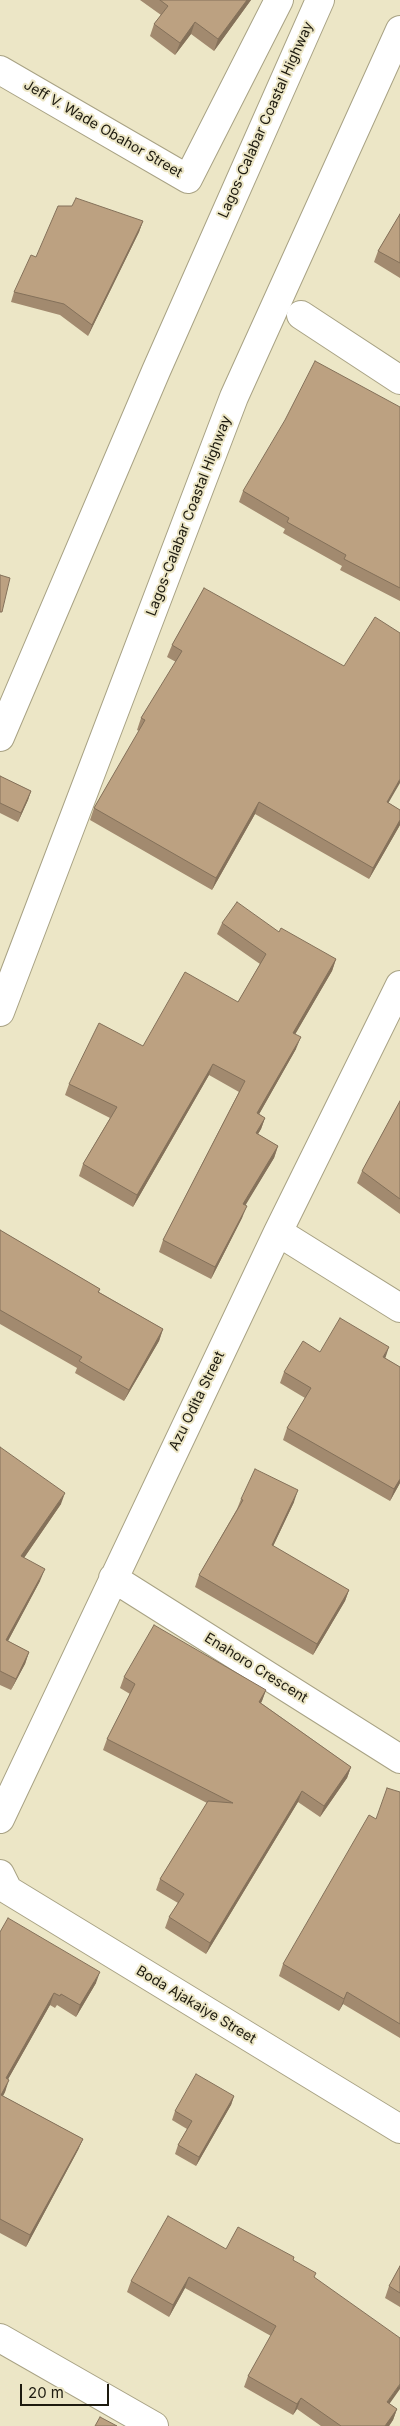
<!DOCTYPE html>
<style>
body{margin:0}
#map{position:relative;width:400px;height:2426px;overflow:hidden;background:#ece6c6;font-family:Inter,sans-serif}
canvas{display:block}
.scale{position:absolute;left:20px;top:2384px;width:89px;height:22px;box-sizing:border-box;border:2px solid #1d1a0f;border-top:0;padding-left:6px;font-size:15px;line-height:18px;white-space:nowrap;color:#1d1a0f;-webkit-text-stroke:4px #ece6c6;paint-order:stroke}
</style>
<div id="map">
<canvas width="400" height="2426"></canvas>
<div class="scale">20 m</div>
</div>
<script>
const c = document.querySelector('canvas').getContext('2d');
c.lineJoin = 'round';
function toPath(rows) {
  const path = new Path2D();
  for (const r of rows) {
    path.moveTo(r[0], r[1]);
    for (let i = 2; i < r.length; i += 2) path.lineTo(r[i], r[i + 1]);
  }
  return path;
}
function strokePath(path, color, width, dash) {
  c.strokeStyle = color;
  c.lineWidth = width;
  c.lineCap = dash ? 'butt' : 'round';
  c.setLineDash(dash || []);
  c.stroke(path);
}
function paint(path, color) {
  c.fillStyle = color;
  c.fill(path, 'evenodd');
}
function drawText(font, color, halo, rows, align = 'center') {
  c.font = font + ' Inter,sans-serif';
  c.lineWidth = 4;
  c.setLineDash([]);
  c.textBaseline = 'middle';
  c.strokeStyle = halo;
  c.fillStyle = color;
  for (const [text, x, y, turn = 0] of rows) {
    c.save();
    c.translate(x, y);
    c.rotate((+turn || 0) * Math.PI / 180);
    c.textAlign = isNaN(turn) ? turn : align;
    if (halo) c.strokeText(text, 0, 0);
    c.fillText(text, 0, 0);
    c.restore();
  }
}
const minor = toPath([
 [0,70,188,179,279,0],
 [301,315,400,380],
 [278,1232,400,1308],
 [113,1578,400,1759],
 [0,1819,278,1232,400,985],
 [0,1874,8,1890,400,2129],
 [0,2338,154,2426]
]);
const highway = toPath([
 [0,737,156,371,320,0],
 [0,1012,234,397,400,30]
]);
strokePath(minor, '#a8a284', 30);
strokePath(highway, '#a8a284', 30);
strokePath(minor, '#fff', 28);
strokePath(highway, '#fff', 28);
paint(toPath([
 [140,0,251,0,214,51,191,34,175,55,150,36,154,24,161,15],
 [400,214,400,278,374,262,378,251],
 [143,221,139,232,88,336,60,315,11,302,14,292,36,257],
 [400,407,400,601,340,570,342,566,283,533,285,529,239,502,243,491],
 [204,588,389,803,400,810,400,825,369,879,255,814,212,890,90,820,94,808,139,731,137,730,141,718,176,662,167,657,172,645],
 [0,776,31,791,28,800,18,822,0,813],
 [222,923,279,932,336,959,332,971,295,1034,296,1049,259,1114,265,1118,261,1129,258,1134,278,1146,274,1158,245,1205,242,1218,211,1279,159,1252,163,1240,239,1092,209,1075,133,1207,79,1176,83,1164,110,1118,65,1095,69,1084,143,1046,238,1002,260,964,217,934],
 [400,1101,400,1214,357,1183,362,1171],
 [0,1230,100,1289,99,1292,163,1329,159,1341,124,1401,75,1373,77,1368,0,1324],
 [320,1352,385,1358,400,1367,400,1483,390,1501,283,1440,287,1428,305,1398,280,1383,284,1372],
 [0,1447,61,1504,24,1558,40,1581,8,1641,29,1652,25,1664,11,1690,0,1685],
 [241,1499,294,1502,273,1546,349,1590,345,1601,313,1655,195,1587,199,1575,237,1509],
 [124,1677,266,1690,261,1703,351,1767,347,1778,320,1817,298,1802,206,1954,165,1928,169,1917,178,1903,156,1890,160,1879,207,1803,103,1750,107,1739,130,1694,120,1688],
 [400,1792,400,2038,343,2004,339,2011,279,1976,283,1964,376,1819],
 [0,1932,96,1983,76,2017,57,2005,55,2008,50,2005,8,2079,5,2092,3,2096,83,2139,78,2150,26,2247,0,2233],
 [234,2096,231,2105,196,2166,175,2154,178,2145,187,2129,172,2120,175,2111],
 [226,2249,294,2257,293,2260,315,2278,390,2404,397,2409,393,2420,389,2426,321,2426,297,2409,293,2415,244,2387,248,2376,271,2336,185,2288,169,2317,127,2292,131,2281],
 [400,2266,400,2307,385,2298,389,2286]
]), '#a28a6f');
paint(toPath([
 [247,0,251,0,214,51,218,39],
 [195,22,191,34,175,55,180,43],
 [143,221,139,232,88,336,92,325],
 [400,779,400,783,382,814,387,802],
 [31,791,28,800,18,822,21,813],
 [259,802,255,814,212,890,216,878],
 [400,820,400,825,369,879,373,868],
 [336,959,332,971,289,1045,293,1033],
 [301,1037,296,1049,253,1125,257,1113],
 [213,1064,209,1075,133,1207,137,1195],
 [265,1118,261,1129,252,1144,256,1133],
 [278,1146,274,1158,239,1216,243,1204],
 [247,1206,242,1218,211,1279,215,1267],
 [163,1329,159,1341,124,1401,129,1390],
 [389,1347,385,1359,383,1357],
 [400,1479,400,1483,390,1501,394,1489],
 [298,1490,294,1502,268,1557,272,1545],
 [65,1493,61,1504,17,1568,21,1556],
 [45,1569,40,1581,2,1652,6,1640],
 [349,1590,345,1601,313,1655,317,1644],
 [29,1652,25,1664,11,1690,16,1679],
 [266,1690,262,1701,255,1713,259,1702],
 [351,1767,347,1778,320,1817,324,1806],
 [302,1791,298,1802,206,1954,210,1943],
 [100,1972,96,1983,76,2017,80,2005],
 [347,1992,343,2004,339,2011,344,1999],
 [54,1993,50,2005,2,2090,6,2078],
 [9,2080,5,2092,0,2101,1,2095],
 [234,2096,231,2105,196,2166,199,2157],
 [83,2139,78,2150,26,2247,30,2235],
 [189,2277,185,2288,169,2317,173,2305],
 [400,2384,400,2389,383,2413,387,2402],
 [301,2398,297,2409,293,2415,297,2404],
 [397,2409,393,2420,389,2426,385,2426]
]), '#84715a');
const building = toPath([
 [160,0,247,0,218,39,195,22,180,43,154,24,168,6,160,0],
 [76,198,143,221,92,325,64,304,14,292,31,255,36,257,58,206,72,206,76,198],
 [400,214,400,263,378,251,400,214],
 [315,361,400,407,400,588,344,559,346,555,287,522,289,518,243,491,285,420,315,361],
 [0,575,10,578,2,612,0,612,0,575],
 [204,588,344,666,375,617,400,633,400,779,387,802,400,810,400,820,373,868,259,802,216,878,94,808,145,720,141,718,182,651,172,645,204,588],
 [0,776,31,791,21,813,0,803,0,776],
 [237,902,279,932,281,928,336,959,293,1033,301,1037,257,1113,265,1118,256,1133,278,1146,243,1204,247,1206,215,1267,163,1240,245,1081,213,1064,137,1195,83,1164,117,1107,69,1084,99,1023,143,1046,185,972,238,1002,266,954,222,923,237,902],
 [400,1101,400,1199,362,1171,400,1101],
 [0,1230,100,1289,98,1292,163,1329,129,1390,79,1361,82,1357,0,1310,0,1230],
 [340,1318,389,1347,383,1357,400,1367,400,1479,394,1489,287,1428,311,1388,284,1372,303,1341,320,1352,340,1318],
 [0,1447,65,1493,21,1556,45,1569,6,1640,29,1652,16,1679,0,1671,0,1447],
 [255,1469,298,1490,272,1545,349,1590,317,1644,199,1575,243,1500,241,1499,255,1469],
 [154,1625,266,1690,259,1702,351,1767,324,1806,302,1791,210,1943,169,1917,184,1894,160,1879,208,1801,233,1803,107,1739,135,1684,124,1677,154,1625],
 [387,1788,400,1792,400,2024,347,1992,344,1999,283,1964,369,1815,376,1819,387,1788],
 [8,1918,100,1972,80,2005,61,1994,60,1996,54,1993,6,2078,9,2080,1,2095,83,2139,30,2235,0,2219,0,1932,8,1918],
 [196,2074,234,2096,199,2157,178,2145,192,2121,175,2111,196,2074],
 [168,2216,226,2249,238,2227,294,2257,293,2260,316,2273,314,2277,400,2338,400,2384,387,2402,397,2409,385,2426,341,2426,301,2398,297,2404,248,2376,276,2326,189,2277,173,2305,131,2281,168,2216],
 [400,2266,400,2293,389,2286,400,2266],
 [100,2417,117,2426,95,2426,100,2417]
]);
paint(building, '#bca181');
strokePath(building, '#84715a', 1);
drawText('14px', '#1d1a0f', '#ece6c6', [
 ["Lagos-Calabar Coastal Highway",266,120,-66],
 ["Jeff V. Wade Obahor Street",103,129,30],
 ["Lagos-Calabar Coastal Highway",189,516,-69],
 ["Azu Odita Street",197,1401,-64],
 ["Enahoro Crescent",256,1668,32],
 ["Boda Ajakaiye Street",196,2005,31]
]);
</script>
